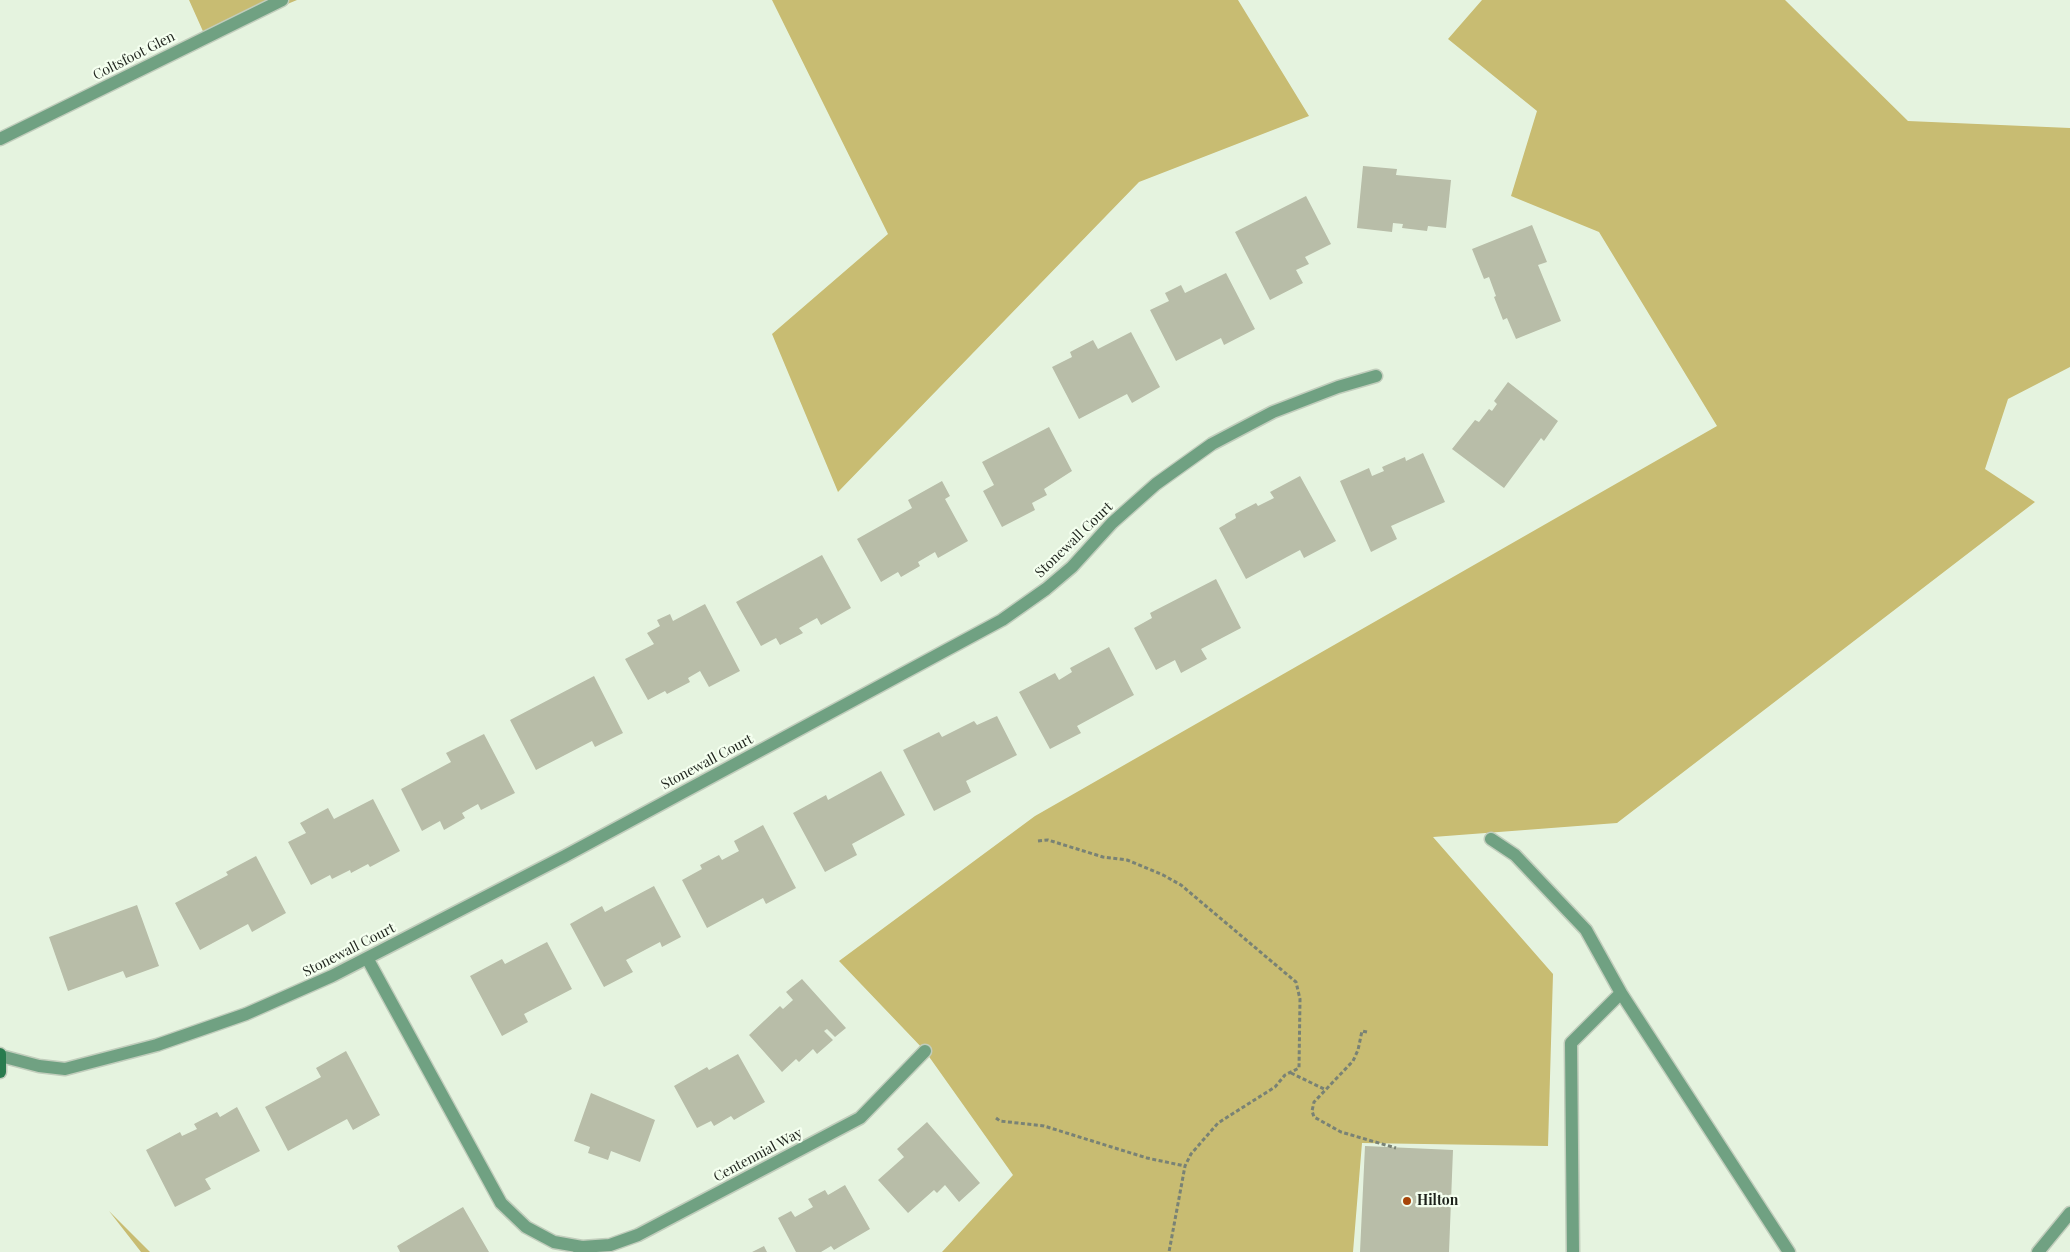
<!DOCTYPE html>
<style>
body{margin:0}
canvas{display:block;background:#e5f3df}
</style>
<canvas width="2070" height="1252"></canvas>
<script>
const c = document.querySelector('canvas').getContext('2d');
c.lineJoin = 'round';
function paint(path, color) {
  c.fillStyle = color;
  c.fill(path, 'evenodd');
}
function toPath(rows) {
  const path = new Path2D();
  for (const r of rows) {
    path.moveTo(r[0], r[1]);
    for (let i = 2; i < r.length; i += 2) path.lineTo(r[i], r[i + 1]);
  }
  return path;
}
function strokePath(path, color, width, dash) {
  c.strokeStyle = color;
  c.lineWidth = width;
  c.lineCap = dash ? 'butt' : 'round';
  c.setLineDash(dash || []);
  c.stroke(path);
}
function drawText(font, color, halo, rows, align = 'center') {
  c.font = font + ' "Playfair Display",serif';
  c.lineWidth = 4.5;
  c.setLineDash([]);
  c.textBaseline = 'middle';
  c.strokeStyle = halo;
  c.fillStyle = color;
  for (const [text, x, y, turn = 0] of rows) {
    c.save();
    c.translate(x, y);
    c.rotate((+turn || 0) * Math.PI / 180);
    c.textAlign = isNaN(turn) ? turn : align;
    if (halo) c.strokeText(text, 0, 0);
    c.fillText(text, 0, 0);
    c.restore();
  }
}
paint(toPath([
 [189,0,297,0,206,38],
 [772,0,1238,0,1309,116,1139,182,838,492,772,334,888,234],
 [1482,0,1785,0,1908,121,2070,128,2070,367,2008,399,1985,469,2035,502,1617,823,1433,837,1553,974,1548,1146,1362,1143,1353,1252,942,1252,1013,1175,925,1051,839,961,1035,816,1717,426,1599,232,1511,196,1537,111,1448,39],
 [109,1211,150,1252,141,1252]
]), '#c8bc72');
paint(toPath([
 [1363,166,1397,169,1396,175,1451,180,1446,228,1428,226,1427,231,1402,228,1403,224,1393,223,1392,232,1357,228],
 [1306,196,1331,244,1305,257,1309,264,1296,270,1303,283,1270,300,1235,232],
 [1532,225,1547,262,1538,265,1561,321,1516,339,1507,318,1503,320,1494,297,1496,296,1489,277,1484,279,1472,249],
 [1226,273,1255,329,1224,345,1221,338,1176,361,1150,310,1169,301,1165,293,1181,285,1185,293],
 [1131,332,1160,387,1132,403,1127,394,1079,419,1052,367,1072,357,1070,352,1093,340,1098,349],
 [1508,382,1558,421,1544,441,1541,438,1504,488,1452,449,1475,420,1479,422,1489,409,1492,411,1497,404,1494,401],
 [1049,427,1072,471,1044,489,1047,495,1032,503,1035,510,1002,527,983,491,994,485,982,462],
 [1423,453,1445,502,1391,526,1397,539,1371,552,1340,481,1369,468,1372,476,1384,471,1382,467,1405,457,1406,461],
 [1300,476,1336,541,1304,558,1300,550,1246,579,1219,528,1236,518,1235,514,1256,503,1258,506,1274,498,1270,492],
 [942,481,950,496,945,499,968,541,938,558,935,552,918,562,920,566,901,577,898,572,881,582,857,539,912,508,908,500],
 [822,555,851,608,821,625,817,618,799,628,803,633,780,645,776,638,761,646,736,602],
 [1216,579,1241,628,1201,649,1207,659,1181,673,1175,660,1156,670,1134,628,1152,618,1150,613],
 [705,604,740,671,709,687,700,671,688,678,690,682,667,694,665,691,648,700,625,659,654,644,647,633,660,626,657,620,670,614,673,621],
 [1109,647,1134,695,1077,726,1081,733,1050,749,1019,692,1055,673,1059,680,1072,672,1070,668],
 [594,676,623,733,595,747,592,741,536,770,510,720],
 [997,716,1017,755,966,781,971,792,934,811,903,750,939,732,942,737,974,721,977,725],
 [484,734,515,793,481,810,478,804,462,813,465,818,444,830,440,821,422,831,401,789,451,762,446,753],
 [881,771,905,815,852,844,857,855,825,872,793,813,826,795,828,800],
 [373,799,400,851,370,867,368,864,351,873,350,870,332,879,330,875,311,885,288,842,306,833,300,823,328,808,334,819],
 [763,825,796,888,766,904,763,898,707,928,682,880,702,869,700,865,719,855,722,860,739,851,734,841],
 [256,856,286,913,252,932,248,924,200,950,175,903,228,875,226,872],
 [654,886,681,937,662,947,660,942,626,960,633,972,604,987,570,924,602,906,605,912],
 [137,905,159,966,126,978,123,971,68,991,49,937],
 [547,942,572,989,524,1014,528,1022,502,1036,470,976,502,959,505,964],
 [802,979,846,1028,835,1037,827,1029,824,1031,833,1040,817,1054,813,1049,799,1062,796,1059,782,1072,749,1035,780,1006,783,1009,793,1000,786,992],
 [346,1051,380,1115,353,1130,347,1119,288,1151,265,1107,321,1077,316,1068],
 [738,1054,765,1102,734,1120,731,1116,714,1126,711,1121,697,1128,674,1086,707,1067,709,1070],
 [591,1093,655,1120,640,1162,611,1151,608,1160,588,1153,590,1147,574,1141],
 [237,1107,260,1151,205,1179,211,1189,175,1207,146,1150,180,1132,182,1136,197,1129,194,1124,217,1112,220,1117],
 [927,1122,980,1183,959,1202,945,1185,937,1193,934,1190,908,1213,878,1180,904,1157,897,1149],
 [1365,1146,1453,1150,1449,1252,1360,1252],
 [845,1185,870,1229,834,1250,831,1246,821,1252,796,1252,778,1218,791,1211,795,1217,813,1207,808,1199,825,1190,828,1195],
 [463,1207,489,1252,400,1252,397,1246],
 [764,1246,767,1252,752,1252]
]), '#b8bda8');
const service = toPath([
 [1491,839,1515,855,1586,930,1621,993],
 [1573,1252,1571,1043,1621,993,1789,1252],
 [2038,1252,2070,1213]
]);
const minor = toPath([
 [0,139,282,0],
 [367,958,501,1203,526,1227,554,1242,582,1247],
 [1,1056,39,1066,65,1069,157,1045,246,1014,332,976,565,856,1002,620,1046,589,1072,567,1112,523,1156,484,1212,444,1273,412,1338,387,1376,376],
 [579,1252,582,1247,610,1245,638,1235,860,1118,925,1051]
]);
const secondary = toPath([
 [0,1054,0,1072]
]);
strokePath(service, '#c1cdbc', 15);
strokePath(minor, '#c1cdbc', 15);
strokePath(secondary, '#c1cdbc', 15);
strokePath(toPath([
 [1038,841,1048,840,1103,857,1127,860,1163,875,1181,885,1296,982,1300,999,1299,1068,1285,1075,1275,1087,1218,1123,1191,1154,1185,1166,1169,1252],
 [1367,1032,1362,1031,1358,1050,1353,1061,1314,1102,1312,1111,1314,1117,1341,1132,1396,1148],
 [1291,1073,1326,1090],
 [996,1118,1000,1121,1044,1126,1147,1158,1185,1166]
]), '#798275', 3, [4, 2.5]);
strokePath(service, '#70a182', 12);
strokePath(minor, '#70a182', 12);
strokePath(secondary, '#297b4e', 12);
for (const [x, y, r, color] of [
 [1407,1201,5,"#a74509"]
]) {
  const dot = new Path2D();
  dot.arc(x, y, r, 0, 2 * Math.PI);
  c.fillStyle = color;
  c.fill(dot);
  strokePath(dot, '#f4ffef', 2);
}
drawText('14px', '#1d221b', '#f4ffef', [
 ["Coltsfoot Glen",134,56,-27],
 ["Stonewall Court",1074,540,-44],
 ["Stonewall Court",707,762,-28],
 ["Stonewall Court",349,950,-27],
 ["Centennial Way",758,1155,-28]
]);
drawText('bold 14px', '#1d221b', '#f4ffef', [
 ["Hilton",1417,1201]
], 'left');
</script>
